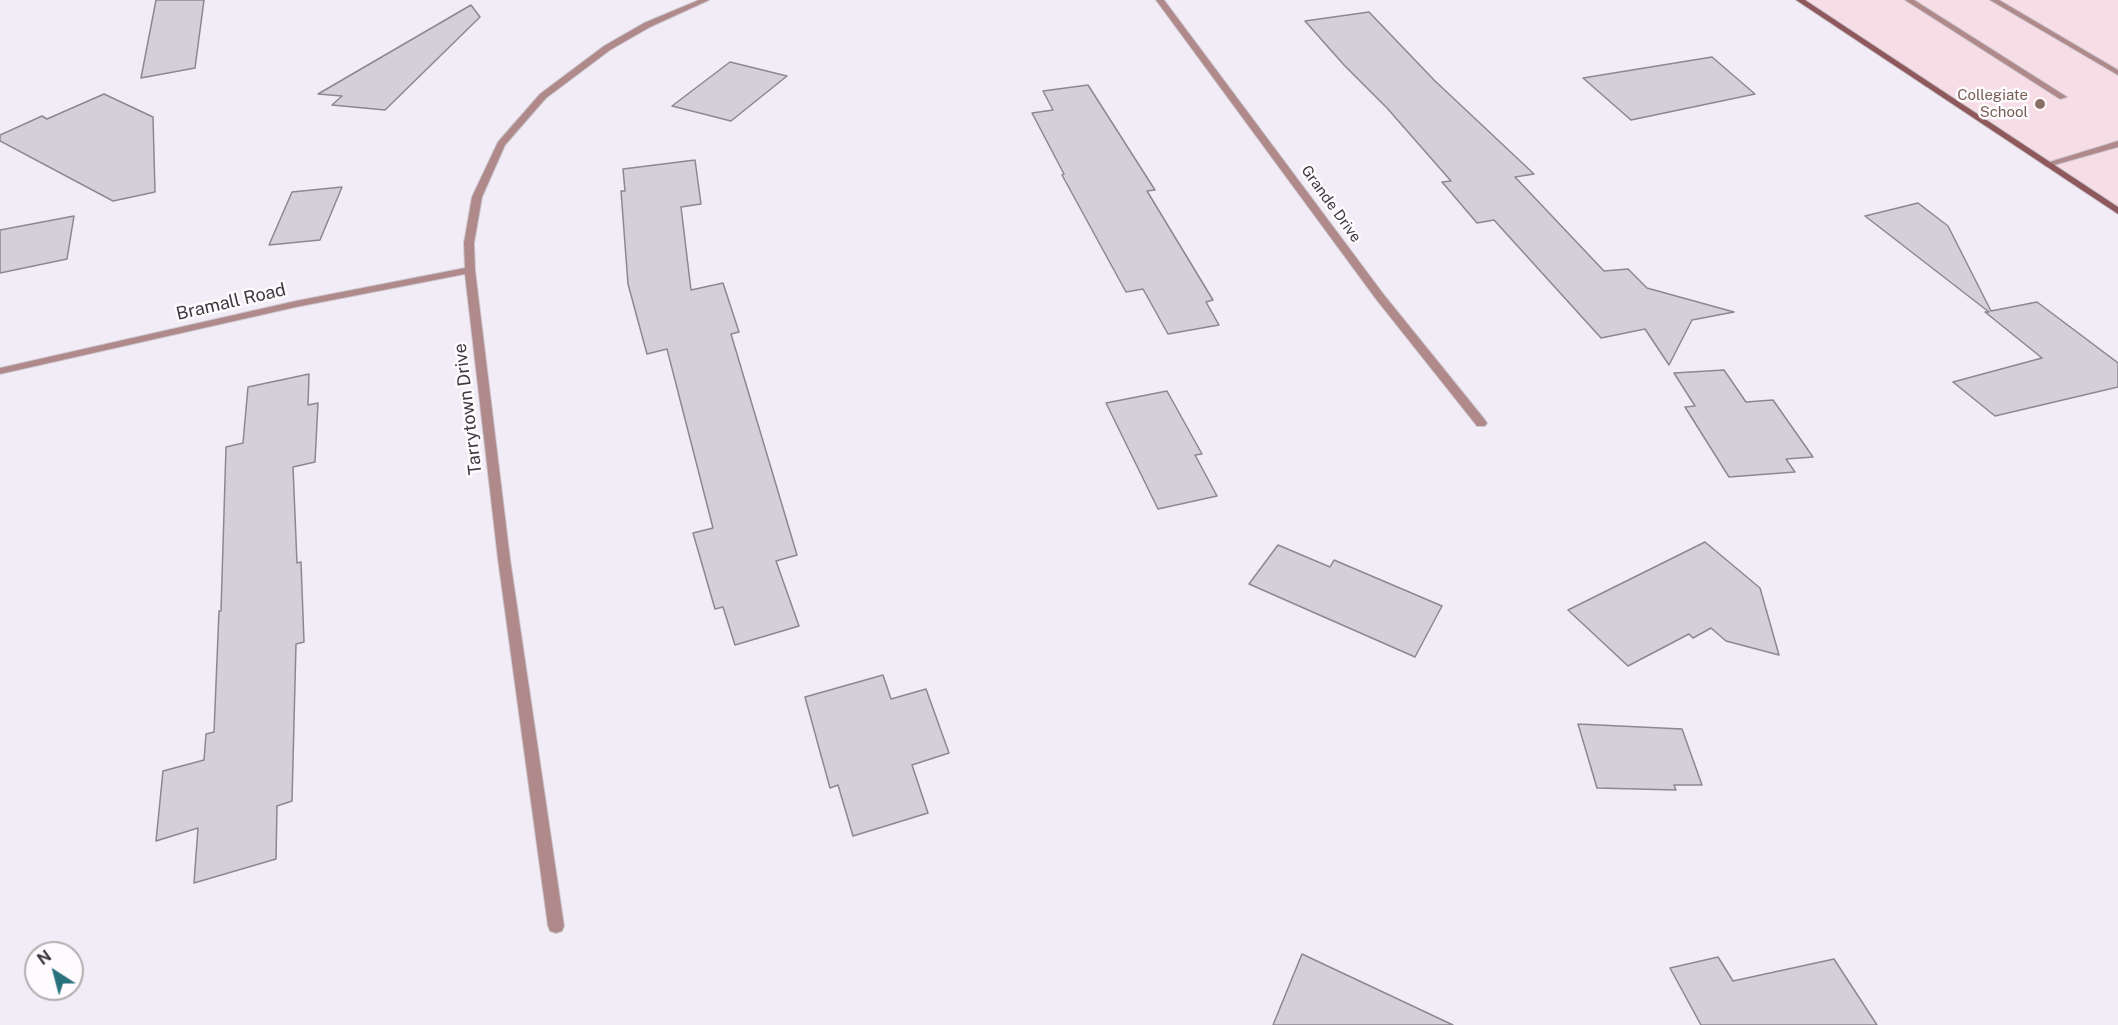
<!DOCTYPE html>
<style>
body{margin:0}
#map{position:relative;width:2118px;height:1025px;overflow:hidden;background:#f1ecf5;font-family:"Public Sans",sans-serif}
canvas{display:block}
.north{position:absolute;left:24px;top:941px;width:60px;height:60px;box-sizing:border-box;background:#fdfbfe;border:2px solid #b0aeb1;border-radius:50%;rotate:324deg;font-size:16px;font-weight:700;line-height:24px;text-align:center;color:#3c3a3d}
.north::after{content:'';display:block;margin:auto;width:21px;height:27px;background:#29717b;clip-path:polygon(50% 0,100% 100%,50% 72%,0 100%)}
</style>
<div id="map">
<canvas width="2118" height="1025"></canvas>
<div class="north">N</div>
</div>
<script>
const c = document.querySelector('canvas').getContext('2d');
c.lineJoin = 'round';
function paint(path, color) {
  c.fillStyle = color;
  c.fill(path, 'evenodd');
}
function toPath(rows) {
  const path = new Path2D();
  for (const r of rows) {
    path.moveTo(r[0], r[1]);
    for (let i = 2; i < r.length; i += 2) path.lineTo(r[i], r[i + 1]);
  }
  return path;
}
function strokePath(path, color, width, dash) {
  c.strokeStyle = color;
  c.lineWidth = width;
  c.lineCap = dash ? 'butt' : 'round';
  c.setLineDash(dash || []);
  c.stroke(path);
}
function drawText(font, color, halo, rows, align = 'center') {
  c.font = font + ' "Public Sans",sans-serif';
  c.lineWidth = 5;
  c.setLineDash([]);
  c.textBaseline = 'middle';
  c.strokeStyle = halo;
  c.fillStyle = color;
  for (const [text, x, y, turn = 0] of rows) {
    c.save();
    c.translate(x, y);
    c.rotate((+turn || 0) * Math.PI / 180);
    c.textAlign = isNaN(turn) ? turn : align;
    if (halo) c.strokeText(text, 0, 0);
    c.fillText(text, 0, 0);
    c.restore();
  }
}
paint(toPath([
 [1806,0,2118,0,2118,209]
]), '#f6dde6');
const building = toPath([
 [156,0,204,0,195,68,141,78,156,0],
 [471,5,480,17,385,110,332,105,342,96,318,94,471,5],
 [1369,12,1434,80,1534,174,1515,177,1604,271,1628,269,1647,288,1734,312,1692,320,1669,365,1645,329,1601,338,1494,220,1477,223,1442,182,1451,181,1387,108,1344,65,1305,21,1369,12],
 [1712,57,1755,94,1631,120,1583,78,1712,57],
 [730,62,787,76,731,121,672,106,730,62],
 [1088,85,1155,190,1147,191,1213,300,1206,302,1219,325,1168,334,1143,289,1126,292,1062,175,1064,174,1032,113,1053,110,1043,91,1088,85],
 [104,94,153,117,155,192,113,201,0,141,0,135,42,116,47,119,104,94],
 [695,160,701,204,681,207,691,290,723,283,739,332,731,334,797,555,776,561,799,626,735,645,723,607,715,609,693,533,713,528,667,349,647,354,628,284,621,191,625,191,623,169,695,160],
 [342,187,320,240,269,245,292,192,342,187],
 [1918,203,1948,226,1991,311,2037,302,2118,363,2118,387,1995,416,1953,382,2042,358,1985,312,1989,312,1865,216,1918,203],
 [74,216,67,259,0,273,0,230,74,216],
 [1724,370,1746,402,1773,400,1813,457,1786,459,1795,472,1729,477,1685,407,1695,406,1674,373,1724,370],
 [309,374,308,405,318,403,315,462,293,467,297,563,301,562,304,642,296,644,292,801,277,806,276,859,194,883,198,828,156,841,163,771,204,760,206,734,214,732,219,611,221,611,226,447,243,443,248,387,309,374],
 [1167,391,1202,454,1195,455,1217,496,1158,509,1106,403,1167,391],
 [1705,542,1760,588,1779,655,1726,641,1711,628,1693,638,1689,634,1628,666,1568,610,1705,542],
 [1278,545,1330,567,1334,560,1442,606,1415,657,1249,584,1278,545],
 [883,675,891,699,926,689,949,753,912,765,928,813,853,836,838,785,830,788,805,697,883,675],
 [1578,724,1682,729,1702,785,1674,785,1676,790,1597,788,1578,724],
 [1302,954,1453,1025,1273,1025,1302,954],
 [1718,957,1733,981,1834,959,1877,1025,1701,1025,1670,968,1718,957]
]);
paint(building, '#d4cfd8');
strokePath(building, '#8d8890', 1.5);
const lane = toPath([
 [1905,0,1914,0,2067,97,2060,99,1905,0],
 [1990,0,1999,0,2118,70,2118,75,1990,0],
 [2118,141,2118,147,2047,167,2043,164,2118,141]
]);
const street = toPath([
 [699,0,709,0,650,27,610,50,546,98,505,145,482,197,474,243,475,270,510,559,564,926,562,931,556,933,550,931,548,926,498,559,465,274,296,307,0,374,0,368,296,301,465,268,464,243,472,197,498,142,540,94,604,46,644,23,699,0],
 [1156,0,1164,0,1384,295,1485,420,1487,423,1485,426,1477,426,1376,299,1156,0]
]);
const secondary = toPath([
 [1796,0,1805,0,2118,207,2118,214,1796,0]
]);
strokePath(lane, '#cdc8d0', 2);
strokePath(street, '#cdc8d0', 2);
strokePath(secondary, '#cdc8d0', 2);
paint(lane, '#b0898b');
paint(street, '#b0898b');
paint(secondary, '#8e585c');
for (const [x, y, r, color] of [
 [2040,104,6,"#8d6e63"]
]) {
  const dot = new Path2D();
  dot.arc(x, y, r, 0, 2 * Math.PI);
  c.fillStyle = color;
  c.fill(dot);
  strokePath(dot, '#fdfbfe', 2);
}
drawText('15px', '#785e54', '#fdfbfe', [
 ["Collegiate",2028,95],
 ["School",2028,112]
], 'right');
drawText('15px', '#3c3a3d', '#fdfbfe', [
 ["Grande Drive",1331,204,54]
]);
drawText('18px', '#3c3a3d', '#fdfbfe', [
 ["Bramall Road",231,302,-13],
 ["Tarrytown Drive",468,409,-97]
]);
</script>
